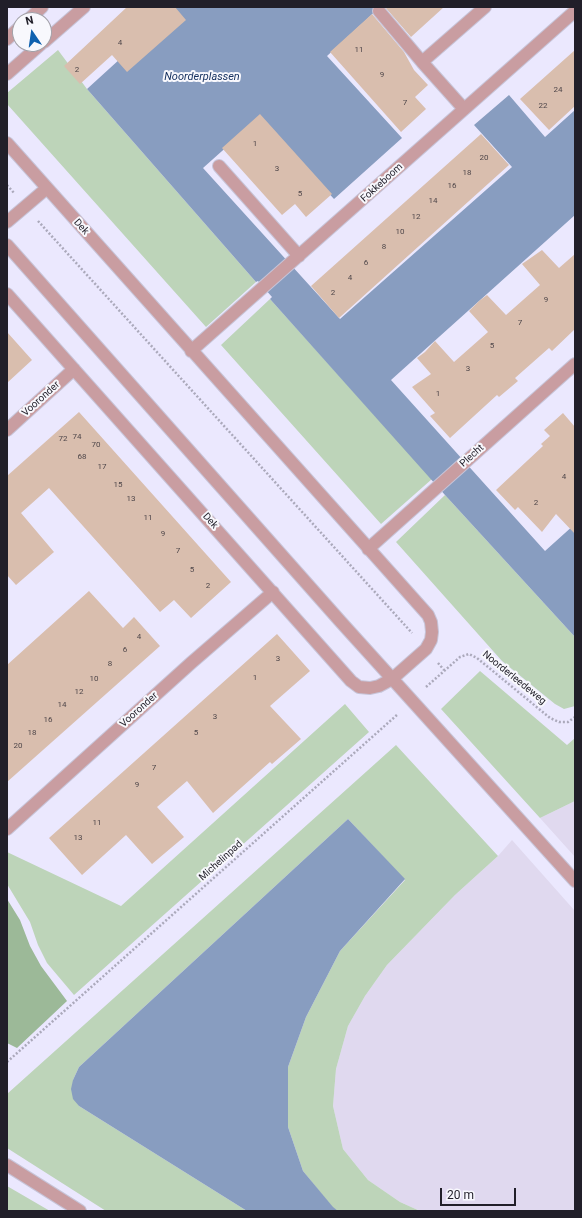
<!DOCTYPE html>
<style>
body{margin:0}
#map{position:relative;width:582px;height:1218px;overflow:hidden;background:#ebe8fe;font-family:Roboto,sans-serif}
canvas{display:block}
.frame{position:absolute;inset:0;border:8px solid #211f29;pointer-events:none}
.north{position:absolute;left:12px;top:12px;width:40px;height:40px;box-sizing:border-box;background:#f8f8fd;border:1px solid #a2a1a8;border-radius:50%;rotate:347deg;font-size:11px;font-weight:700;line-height:16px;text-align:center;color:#211f29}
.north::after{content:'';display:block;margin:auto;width:14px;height:18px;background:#0f61af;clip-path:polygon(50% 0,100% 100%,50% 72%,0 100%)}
.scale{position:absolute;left:440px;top:1188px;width:76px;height:18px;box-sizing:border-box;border:2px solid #211f29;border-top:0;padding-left:5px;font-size:12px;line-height:14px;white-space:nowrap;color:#211f29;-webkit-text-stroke:3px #f8f8fd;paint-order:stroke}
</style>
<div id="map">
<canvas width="582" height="1218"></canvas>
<div class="frame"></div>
<div class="north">N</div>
<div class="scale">20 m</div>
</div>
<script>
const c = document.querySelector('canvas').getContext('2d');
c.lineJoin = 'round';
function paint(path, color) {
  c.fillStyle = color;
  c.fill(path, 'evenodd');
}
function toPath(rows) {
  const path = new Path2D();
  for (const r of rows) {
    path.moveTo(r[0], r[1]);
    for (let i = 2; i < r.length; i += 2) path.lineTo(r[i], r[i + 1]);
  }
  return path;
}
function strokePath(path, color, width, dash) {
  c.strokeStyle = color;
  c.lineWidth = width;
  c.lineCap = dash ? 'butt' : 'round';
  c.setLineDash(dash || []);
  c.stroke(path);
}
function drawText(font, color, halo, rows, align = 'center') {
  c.font = font + ' Roboto,sans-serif';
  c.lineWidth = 4;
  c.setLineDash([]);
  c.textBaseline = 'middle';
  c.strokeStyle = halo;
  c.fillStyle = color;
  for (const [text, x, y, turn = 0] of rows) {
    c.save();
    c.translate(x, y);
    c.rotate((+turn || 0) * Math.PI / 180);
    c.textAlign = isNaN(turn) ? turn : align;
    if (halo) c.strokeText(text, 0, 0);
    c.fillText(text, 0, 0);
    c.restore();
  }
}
paint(toPath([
 [575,801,575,857,540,818],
 [512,840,575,911,575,1211,420,1211,400,1202,368,1180,343,1149,333,1106,336,1069,348,1026,365,996,387,965,455,895,498,856]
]), '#e0d9ef');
paint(toPath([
 [58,50,87,89,256,282,206,327,7,104,7,93],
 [270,299,432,479,381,524,221,345],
 [445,495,575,637,575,706,564,709,555,704,502,661,396,542],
 [480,671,567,745,575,738,575,801,540,818,441,709],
 [345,704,369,732,74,995,47,963,38,945,30,922,7,884,7,852,121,906],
 [396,745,498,856,455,895,387,965,365,996,348,1026,336,1069,333,1106,343,1149,368,1180,400,1202,420,1211,338,1211,333,1208,303,1171,288,1127,288,1067,306,1017,340,951,405,880,348,819,79,1067,73,1080,79,1106,247,1211,106,1211,7,1148,7,1094],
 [7,1186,50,1211,7,1211]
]), '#bdd4b9');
paint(toPath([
 [7,899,20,920,30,946,41,966,67,1001,17,1048,7,1043]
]), '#9cb998');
paint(toPath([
 [177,7,380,7,327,56,402,138,334,199,259,118,203,168,340,319,512,167,474,125,509,95,545,137,575,110,575,215,391,380,545,551,575,524,575,637,445,495,270,299,272,297,258,281,256,282,87,89],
 [348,819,405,879,340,951,306,1017,288,1067,288,1127,303,1171,333,1207,338,1211,247,1211,79,1106,73,1099,71,1089,73,1080,79,1067]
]), '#889dc0');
paint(toPath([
 [127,7,175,7,186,20,127,72,112,55,80,84,64,66],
 [385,7,444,7,411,37],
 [372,14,404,52,414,70,428,85,415,97,426,109,401,132,330,52],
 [575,50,575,106,549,130,520,99],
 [260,114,332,194,306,217,295,204,282,215,222,148],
 [481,134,509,165,339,318,311,286],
 [542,250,559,268,575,254,575,329,552,351,549,348,515,378,518,381,499,397,497,395,450,438,430,416,435,413,412,387,431,374,417,358,425,352,435,341,454,362,488,332,469,311,479,301,487,295,506,315,540,285,522,264],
 [7,332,32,360,7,383],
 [79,412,231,582,191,618,174,600,160,612,49,488,21,513,54,552,16,585,7,575,7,476],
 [563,413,575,427,575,534,556,514,542,532,518,507,515,510,496,490,543,446,541,444,550,436,544,430],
 [89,591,123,628,134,617,160,646,7,782,7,665],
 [277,634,310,671,270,706,301,739,272,764,270,762,213,813,187,781,157,807,184,837,152,864,126,835,82,875,49,838]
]), '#d9beae');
const minor = toPath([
 [379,11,422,62],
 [28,20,42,7],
 [7,39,20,27],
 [44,42,84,7],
 [7,74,41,44],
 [464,109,422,62,485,7],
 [7,143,428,615,431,622,432,632,431,640,426,649,392,679,379,686,370,688,359,687,351,681,7,294],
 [219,166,299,256],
 [7,222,47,188],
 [7,245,340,621,575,881],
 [191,351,575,11],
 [7,430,74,369],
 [368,549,575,364],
 [7,829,191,663,273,592],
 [7,1165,80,1211]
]);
strokePath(minor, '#c7c4d8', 14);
strokePath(toPath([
 [7,185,14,193],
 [38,221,412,633],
 [438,663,444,670],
 [426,687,460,657,469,654,477,658,550,718,559,722,568,722,575,717],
 [7,1062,398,714]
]), '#aba9bb', 2.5, [2, 2]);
strokePath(minor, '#c99da1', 12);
drawText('8px', '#4f474a', null, [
 ["4",120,43],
 ["11",359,50],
 ["2",77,70],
 ["9",382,75],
 ["24",558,90],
 ["7",405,103],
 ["22",543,106],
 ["1",255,144],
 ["20",484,158],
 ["3",277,169],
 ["18",467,173],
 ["16",452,186],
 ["5",300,194],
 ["14",433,201],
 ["12",416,217],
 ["10",400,232],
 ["8",384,247],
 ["6",366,263],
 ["4",350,278],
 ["2",333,293],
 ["9",546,300],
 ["7",520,323],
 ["5",492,346],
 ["3",468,369],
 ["1",438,394],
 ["74",77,437],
 ["72",63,439],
 ["70",96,445],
 ["68",82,457],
 ["17",102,467],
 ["4",564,477],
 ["15",118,485],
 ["13",131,499],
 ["2",536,503],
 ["11",148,518],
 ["9",163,534],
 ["7",178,551],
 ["5",192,570],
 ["2",208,586],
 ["4",139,637],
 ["6",125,650],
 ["3",278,659],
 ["8",110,664],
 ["1",255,678],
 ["10",94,679],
 ["12",79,692],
 ["14",62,705],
 ["3",215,717],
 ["16",48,720],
 ["18",32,733],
 ["5",196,733],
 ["20",18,746],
 ["7",154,768],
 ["9",137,785],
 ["11",97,823],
 ["13",78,838]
]);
drawText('10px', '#211f29', '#f8f8fd', [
 ["Fokkeboom",382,183,-42],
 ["Dek",81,227,48],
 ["Vooronder",41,399,-42],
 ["Plecht",472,456,-42],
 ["Dek",210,521,48],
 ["Noorderleedeweg",514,678,39],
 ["Vooronder",139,710,-42],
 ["Michelinpad",221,861,-42]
]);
drawText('italic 11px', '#183361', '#f8f8fd', [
 ["Noorderplassen",202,77]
]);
</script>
